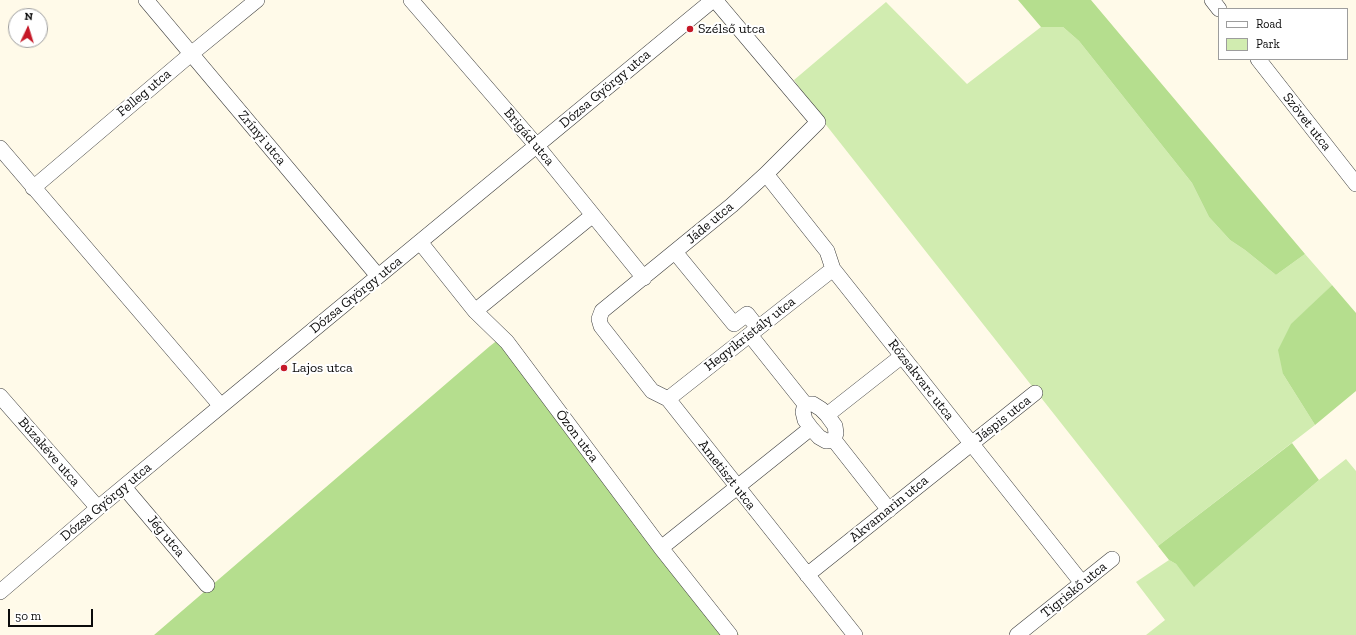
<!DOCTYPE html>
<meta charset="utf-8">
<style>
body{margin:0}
#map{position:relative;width:1356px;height:635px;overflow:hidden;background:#fffae9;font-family:"Zilla Slab",serif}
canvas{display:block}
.legend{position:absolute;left:1218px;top:8px;width:130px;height:52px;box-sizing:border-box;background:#fff;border:1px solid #9d9d9d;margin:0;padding:5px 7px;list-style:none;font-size:12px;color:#0b0b0b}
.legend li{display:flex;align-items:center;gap:8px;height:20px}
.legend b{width:20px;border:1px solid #9d9d9d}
.north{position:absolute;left:8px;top:8px;width:40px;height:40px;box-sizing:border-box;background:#fff;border:1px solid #9d9d9d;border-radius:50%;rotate:4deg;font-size:11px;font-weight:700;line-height:16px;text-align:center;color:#0b0b0b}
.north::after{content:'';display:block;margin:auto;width:14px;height:18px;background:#c51827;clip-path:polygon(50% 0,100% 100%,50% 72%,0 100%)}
.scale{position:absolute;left:8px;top:609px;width:85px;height:18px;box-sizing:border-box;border:2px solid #0b0b0b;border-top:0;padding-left:5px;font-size:12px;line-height:14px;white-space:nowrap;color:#0b0b0b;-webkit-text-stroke:3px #fff;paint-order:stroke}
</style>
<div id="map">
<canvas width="1356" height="635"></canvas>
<ul class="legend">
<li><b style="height:5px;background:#fff"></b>Road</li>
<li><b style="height:11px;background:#d1ecb0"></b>Park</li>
</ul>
<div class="north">N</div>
<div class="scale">50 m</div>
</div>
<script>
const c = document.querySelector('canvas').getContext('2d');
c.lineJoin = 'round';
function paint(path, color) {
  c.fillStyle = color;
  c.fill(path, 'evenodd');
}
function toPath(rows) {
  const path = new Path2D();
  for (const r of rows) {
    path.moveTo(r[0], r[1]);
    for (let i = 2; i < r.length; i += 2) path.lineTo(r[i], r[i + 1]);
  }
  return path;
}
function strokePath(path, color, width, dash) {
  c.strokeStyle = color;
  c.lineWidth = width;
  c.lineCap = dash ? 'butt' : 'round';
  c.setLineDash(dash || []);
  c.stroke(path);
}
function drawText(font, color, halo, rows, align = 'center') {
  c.font = font + ' "Zilla Slab",serif';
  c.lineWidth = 4;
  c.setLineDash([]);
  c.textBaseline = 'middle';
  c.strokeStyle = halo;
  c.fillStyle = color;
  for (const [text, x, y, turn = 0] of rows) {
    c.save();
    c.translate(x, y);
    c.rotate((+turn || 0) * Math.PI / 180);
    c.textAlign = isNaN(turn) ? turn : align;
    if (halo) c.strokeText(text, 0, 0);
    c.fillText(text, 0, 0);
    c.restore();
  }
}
paint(toPath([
 [886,2,967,84,1041,27,1063,27,1079,41,1192,183,1209,217,1230,240,1245,250,1276,275,1305,254,1332,285,1292,324,1283,374,1315,425,1158,546,819,116,794,80],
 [1346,459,1356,471,1356,635,1146,635,1165,620,1136,582,1169,560,1176,564,1195,586,1319,480]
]), '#d1ecb0');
paint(toPath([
 [1018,0,1091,0,1305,254,1276,275,1245,250,1230,240,1209,217,1192,183,1079,41,1063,27,1041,27],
 [1332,285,1356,313,1356,391,1315,425,1283,374,1278,350,1291,324],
 [503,336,739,635,154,635,490,346],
 [1292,443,1319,480,1194,587,1176,564,1169,560,1158,546]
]), '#b5de8e');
const minor = toPath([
 [146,0,378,276],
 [411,0,537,146,644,278],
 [715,0,818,122,766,174,732,205,602,311,599,319,601,326,652,391,668,399,855,635],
 [1212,0,1219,9],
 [1258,59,1356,184],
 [0,148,221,406],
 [766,174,827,251,833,269,1082,583],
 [33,188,191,54,257,0],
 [420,242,475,311,507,342,661,548,730,635],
 [675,252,734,324,747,314,758,328],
 [475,311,593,215],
 [750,335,805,404,803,412,805,420,811,428,819,437,826,441,834,440,889,510],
 [0,396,98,508],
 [668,399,833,269],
 [805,404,813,404,821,409,827,415,835,426,836,433,834,440],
 [827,415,902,356],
 [124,487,207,585],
 [661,548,811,428],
 [807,575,1035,393],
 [0,592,98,508,221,406,713,0],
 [1017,635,1112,559]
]);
strokePath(minor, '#3e3e3e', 16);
strokePath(minor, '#fff', 15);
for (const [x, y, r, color] of [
 [690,29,4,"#c51827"],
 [284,368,4,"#c51827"]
]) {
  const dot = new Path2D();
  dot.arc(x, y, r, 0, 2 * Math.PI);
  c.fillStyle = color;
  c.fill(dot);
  strokePath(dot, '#fff', 1.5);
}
drawText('14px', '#0b0b0b', '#fff', [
 ["Szélső utca",698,29],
 ["Lajos utca",292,368]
], 'left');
drawText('14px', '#0b0b0b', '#fff', [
 ["Dózsa György utca",605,89,-40],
 ["Felleg utca",144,93,-40],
 ["Szövet utca",1307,122,52],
 ["Brigád utca",529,137,50],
 ["Zrínyi utca",262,138,50],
 ["Jáde utca",710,223,-40],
 ["Dózsa György utca",356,295,-39],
 ["Hegyikristály utca",750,334,-38],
 ["Rózsakvarc utca",921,380,52],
 ["Jáspis utca",1003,419,-38],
 ["Ózon utca",577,436,53],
 ["Búzakéve utca",49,452,49],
 ["Ametiszt utca",727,475,52],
 ["Dózsa György utca",106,502,-40],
 ["Akvamarin utca",889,509,-39],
 ["Jég utca",166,536,50],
 ["Tigriskő utca",1074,590,-39]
]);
</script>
